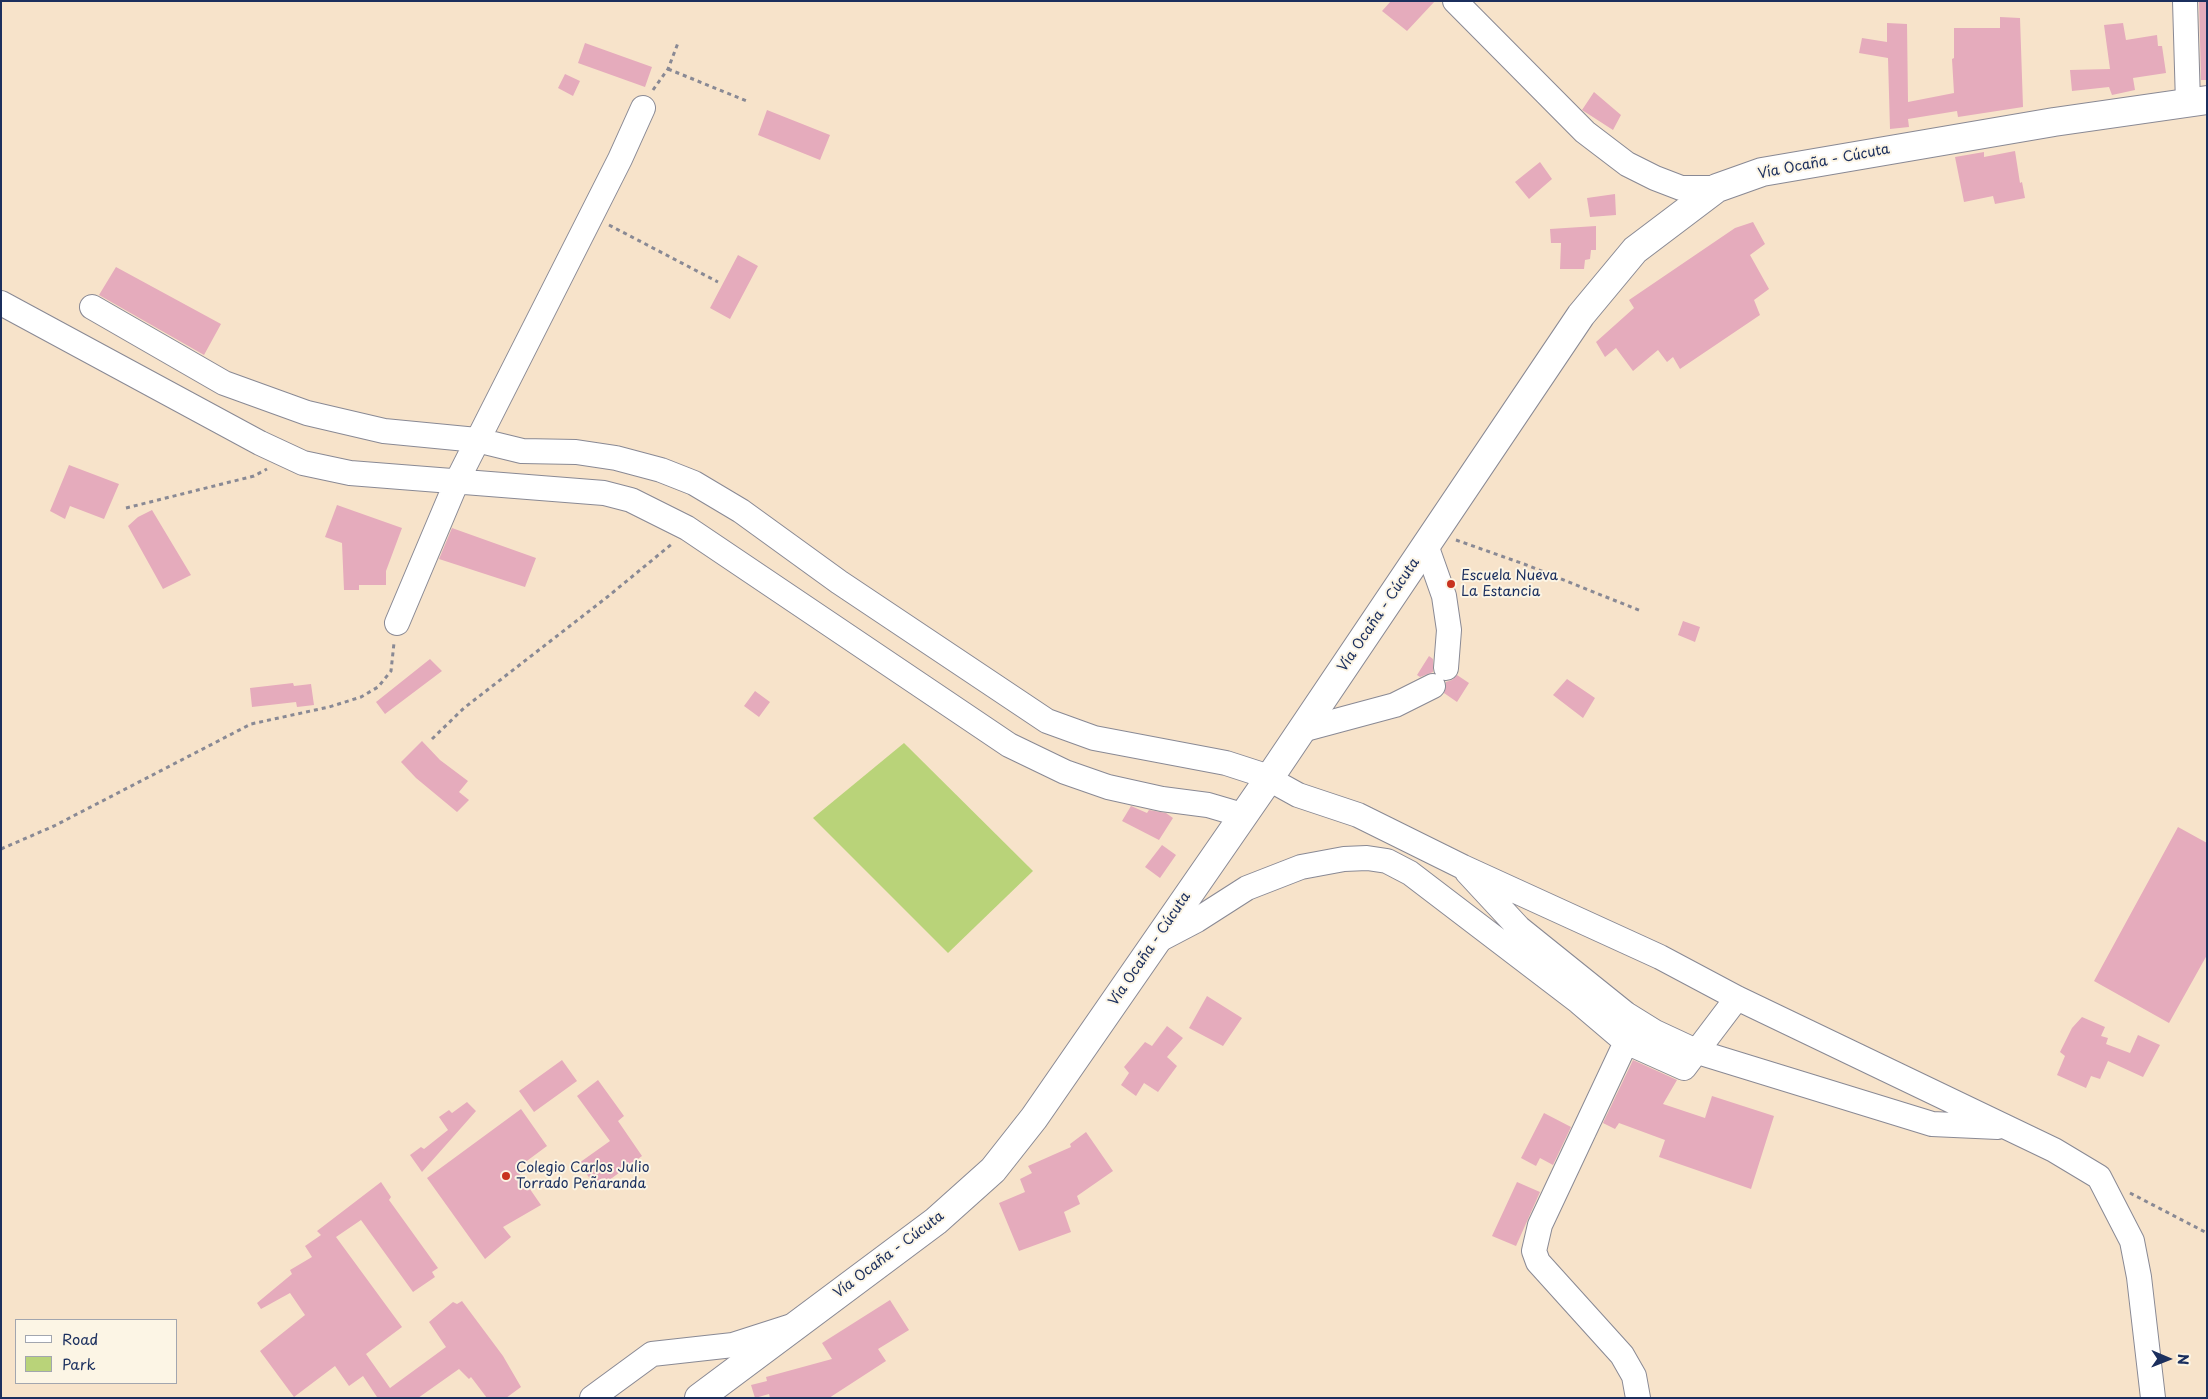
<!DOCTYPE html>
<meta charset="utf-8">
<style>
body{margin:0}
#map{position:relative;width:2208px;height:1399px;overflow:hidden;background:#f7e3ca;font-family:"Playpen Sans",sans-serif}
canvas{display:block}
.frame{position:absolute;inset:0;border:2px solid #1b2f5e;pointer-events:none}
.legend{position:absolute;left:15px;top:1319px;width:162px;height:65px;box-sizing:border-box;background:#fcf5e5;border:1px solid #a2a6af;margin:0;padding:6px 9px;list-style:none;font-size:15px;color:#1b2f5e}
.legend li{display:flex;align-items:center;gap:10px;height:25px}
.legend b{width:25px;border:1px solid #a2a6af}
.north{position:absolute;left:2143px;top:1334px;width:50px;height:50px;-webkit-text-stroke:4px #fcf5e5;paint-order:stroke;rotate:91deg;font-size:14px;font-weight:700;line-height:20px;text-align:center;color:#1b2f5e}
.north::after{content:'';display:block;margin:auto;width:18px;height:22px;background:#1b2f5e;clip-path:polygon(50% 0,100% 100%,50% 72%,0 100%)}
</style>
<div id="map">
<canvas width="2208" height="1399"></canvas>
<div class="frame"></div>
<ul class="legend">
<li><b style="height:6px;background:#fff"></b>Road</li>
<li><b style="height:14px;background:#b9d379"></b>Park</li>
</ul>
<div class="north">N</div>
</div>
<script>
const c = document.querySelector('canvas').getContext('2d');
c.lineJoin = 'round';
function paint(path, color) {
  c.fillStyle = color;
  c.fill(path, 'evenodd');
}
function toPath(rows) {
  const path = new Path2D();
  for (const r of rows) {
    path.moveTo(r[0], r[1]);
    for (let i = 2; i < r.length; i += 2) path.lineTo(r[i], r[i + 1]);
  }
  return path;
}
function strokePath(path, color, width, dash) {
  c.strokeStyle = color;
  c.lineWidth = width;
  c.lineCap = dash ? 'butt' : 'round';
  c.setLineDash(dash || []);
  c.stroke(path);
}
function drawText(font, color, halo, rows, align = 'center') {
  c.font = font + ' "Playpen Sans",sans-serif';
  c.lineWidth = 4;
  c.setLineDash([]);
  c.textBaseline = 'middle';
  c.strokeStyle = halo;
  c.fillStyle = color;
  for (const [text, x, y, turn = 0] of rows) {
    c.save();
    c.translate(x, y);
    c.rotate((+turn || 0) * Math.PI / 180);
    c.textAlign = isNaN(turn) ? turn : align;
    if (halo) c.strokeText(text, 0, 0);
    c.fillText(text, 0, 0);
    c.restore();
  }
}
paint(toPath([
 [904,743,1033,871,948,953,813,818]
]), '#b9d379');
paint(toPath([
 [1391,1,1435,1,1407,31,1382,11],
 [2199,1,2207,1,2207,80,2201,80],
 [2000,17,2020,18,2023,107,1958,117,1957,111,1908,119,1909,127,1890,129,1888,58,1859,53,1862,38,1887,42,1887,23,1907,24,1908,102,1954,93,1952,59,1954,58,1954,28,2000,28],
 [2123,23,2126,40,2157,35,2158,46,2162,46,2166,73,2133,78,2135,90,2112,95,2109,87,2072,91,2070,70,2110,69,2104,25],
 [585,43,652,67,645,87,578,63],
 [565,74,580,81,573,96,558,88],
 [1594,92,1621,115,1613,130,1582,110],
 [767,110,830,135,820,160,758,135],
 [2015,151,2020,183,2022,182,2025,198,1995,204,1993,196,1964,202,1955,157,1984,152,1984,157],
 [1540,162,1552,179,1529,199,1515,182],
 [1615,194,1616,215,1590,217,1587,198],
 [1753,222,1765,244,1750,255,1769,289,1754,300,1760,315,1680,369,1673,357,1667,362,1658,350,1633,371,1616,348,1605,357,1596,342,1634,308,1629,300,1735,228],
 [1596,226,1596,250,1591,250,1590,259,1585,260,1584,269,1560,269,1561,243,1551,243,1550,229],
 [738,255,758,266,730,319,710,308],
 [116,267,221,324,204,355,99,295],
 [69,465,119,484,104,519,70,506,65,519,50,511],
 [337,505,402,528,386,571,386,585,359,585,359,590,344,590,342,543,325,537],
 [152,510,191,575,163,589,128,526,138,517],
 [452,528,536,558,525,587,439,559],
 [1683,621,1700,627,1695,642,1678,635],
 [1429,656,1433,659,1433,672,1420,677,1417,675],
 [430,659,442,671,385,714,376,702],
 [1457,675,1469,683,1457,702,1444,693,1446,682,1452,680],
 [1567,679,1595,698,1583,718,1553,695],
 [293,683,294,686,311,684,314,705,297,707,296,702,252,707,250,688],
 [755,691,770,702,759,717,744,706],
 [422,741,440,760,468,781,459,792,469,800,457,812,416,778,401,762],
 [1131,806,1147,813,1149,810,1166,813,1173,818,1159,840,1122,821],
 [2178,827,2207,843,2207,955,2169,1023,2094,981],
 [1162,845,1176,855,1160,878,1145,867],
 [1207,996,1242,1018,1223,1046,1189,1028],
 [2082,1017,2105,1027,2101,1036,2108,1038,2106,1044,2130,1053,2138,1035,2160,1045,2143,1077,2108,1061,2100,1079,2091,1076,2086,1088,2057,1075,2065,1056,2060,1052,2072,1028],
 [1167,1026,1183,1038,1167,1057,1177,1066,1158,1092,1144,1083,1136,1096,1121,1085,1129,1073,1124,1067,1145,1042,1152,1046],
 [562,1060,577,1081,534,1112,519,1091],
 [1633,1060,1677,1080,1663,1104,1705,1118,1712,1096,1774,1116,1751,1189,1659,1157,1665,1140,1619,1123,1615,1129,1603,1123],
 [598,1080,624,1116,618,1121,642,1156,597,1189,579,1163,610,1141,577,1096],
 [467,1102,476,1111,422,1172,410,1155,421,1147,424,1149,448,1130,439,1117,449,1110,452,1113],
 [521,1109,547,1146,516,1169,541,1205,503,1227,511,1237,485,1259,427,1178],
 [1544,1113,1571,1127,1553,1165,1540,1158,1536,1166,1521,1158],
 [1086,1132,1113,1171,1077,1196,1080,1204,1064,1212,1071,1232,1019,1251,999,1203,1025,1192,1020,1179,1032,1173,1028,1166,1071,1147,1070,1144],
 [381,1182,391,1197,389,1200,438,1268,432,1272,435,1277,413,1292,361,1220,336,1237,402,1327,366,1354,390,1388,446,1347,429,1322,453,1302,457,1304,462,1301,503,1356,521,1387,506,1398,487,1398,471,1377,469,1379,459,1369,418,1398,376,1398,377,1397,363,1376,349,1386,335,1366,294,1397,260,1351,305,1315,290,1293,261,1309,257,1303,292,1274,290,1270,312,1257,305,1246,321,1235,317,1231],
 [1517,1182,1540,1192,1516,1246,1492,1236],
 [890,1300,909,1330,878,1349,886,1361,829,1398,770,1398,769,1394,755,1398,751,1385,767,1381,766,1377,832,1359,822,1343]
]), '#e5abbc');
const minor = toPath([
 [1455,1,1585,132,1627,164,1655,178,1681,188,1717,188],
 [2185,1,2188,103],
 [1,303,260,443,303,463,350,473,604,493,631,500,687,528,1009,745,1065,772,1108,787,1162,799,1208,805,1242,815],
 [92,307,224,383,307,413,384,431,477,440,522,451,576,452,616,458,661,470,694,483,741,511,839,582,1047,721,1094,738,1226,763,1260,774,1298,795,1358,815,1463,867,1660,957,1737,998,2054,1150,2099,1177,2132,1241,2139,1277,2153,1398],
 [1426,545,1444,596,1449,630,1446,668],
 [397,623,457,481,620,159,643,108],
 [1302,730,1395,705,1433,686],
 [1467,872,1519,928,1626,1014,1655,1032,1698,1052,1932,1124,1998,1127],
 [1155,942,1197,920,1247,888,1301,867,1344,859,1367,858,1387,861,1410,873,1579,1002,1626,1042,1684,1068,1737,998],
 [1626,1042,1540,1225,1534,1251,1538,1262,1622,1355,1634,1376,1638,1398],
 [592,1398,652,1354,733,1345,789,1327]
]);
const major = toPath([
 [699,1398,936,1221,993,1170,1034,1118,1268,780,1581,315,1635,250,1717,188,1762,172,2054,122,2207,100]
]);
strokePath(minor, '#898994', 26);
strokePath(major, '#898994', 30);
strokePath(toPath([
 [668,69,747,101],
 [653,90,668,69,678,43],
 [609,225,718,282],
 [126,508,254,476,267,469],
 [1456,540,1524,564,1641,611],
 [432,739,464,708,606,598,673,543],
 [1,849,54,826,251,724,329,707,361,697,378,687,391,671,394,643],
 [2130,1193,2207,1233]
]), '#898994', 3, [4, 4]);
strokePath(minor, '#fff', 24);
strokePath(major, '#fff', 28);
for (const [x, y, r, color] of [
 [1451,584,5,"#c8321e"],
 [506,1176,5,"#c8321e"]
]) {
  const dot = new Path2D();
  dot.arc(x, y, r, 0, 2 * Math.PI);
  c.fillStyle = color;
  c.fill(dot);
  strokePath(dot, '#fcf5e5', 2);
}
drawText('14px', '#1b2f5e', '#fcf5e5', [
 ["Vía Ocaña - Cúcuta",1824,162,-11],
 ["Vía Ocaña - Cúcuta",1379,615,-56],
 ["Vía Ocaña - Cúcuta",1150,949,-56],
 ["Vía Ocaña - Cúcuta",889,1255,-37]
]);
drawText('14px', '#1b2f5e', '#fcf5e5', [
 ["Escuela Nueva",1461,576],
 ["La Estancia",1461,592],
 ["Colegio Carlos Julio",516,1168],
 ["Torrado Peñaranda",516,1184]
], 'left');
</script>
